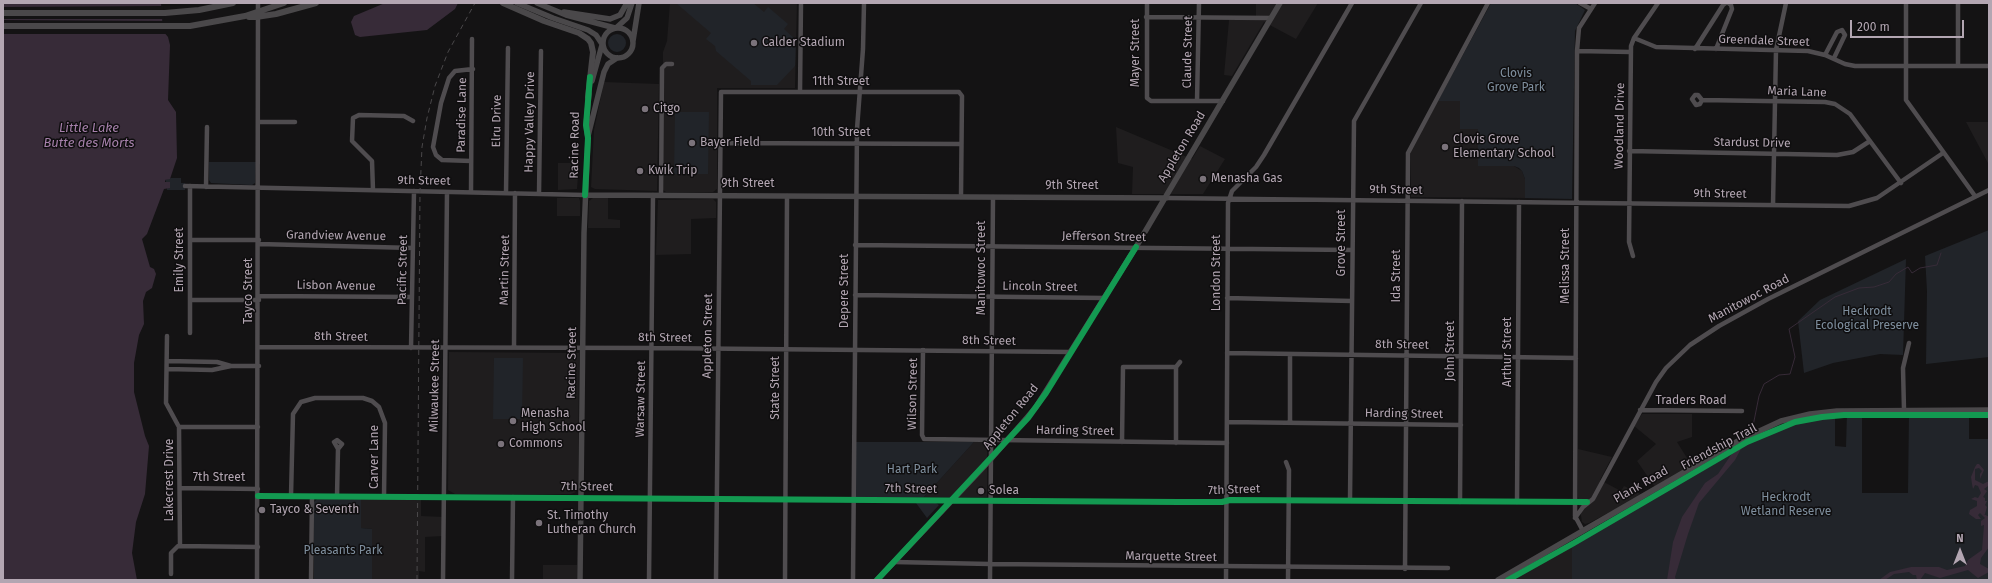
<!DOCTYPE html>
<style>
body{margin:0}
#map{position:relative;width:1992px;height:583px;overflow:hidden;background:#141314;font-family:"Fira Sans",sans-serif}
canvas{display:block}
.frame{position:absolute;inset:0;border:4px solid #b3a6b2;pointer-events:none}
.north{position:absolute;left:1940px;top:531px;width:40px;height:40px;-webkit-text-stroke:3px #0f0e0f;paint-order:stroke;rotate:0deg;font-size:11px;font-weight:700;line-height:16px;text-align:center;color:#b3a6b2}
.north::after{content:'';display:block;margin:auto;width:14px;height:18px;background:#b3a6b2;clip-path:polygon(50% 0,100% 100%,50% 72%,0 100%)}
.scale{position:absolute;left:1850px;top:20px;width:114px;height:18px;box-sizing:border-box;border:2px solid #b3a6b2;border-top:0;padding-left:5px;font-size:12px;line-height:14px;white-space:nowrap;color:#b3a6b2;-webkit-text-stroke:3px #0f0e0f;paint-order:stroke}
</style>
<div id="map">
<canvas width="1992" height="583"></canvas>
<div class="frame"></div>
<div class="north">N</div>
<div class="scale">200 m</div>
</div>
<script>
const c = document.querySelector('canvas').getContext('2d');
c.lineJoin = 'round';
function paint(path, color) {
  c.fillStyle = color;
  c.fill(path, 'evenodd');
}
function toPath(rows) {
  const path = new Path2D();
  for (const r of rows) {
    if (r.length === 3) {
      path.moveTo(r[0] + r[2], r[1]);
      path.arc(r[0], r[1], r[2], 0, 2 * Math.PI);
      continue;
    }
    path.moveTo(r[0], r[1]);
    for (let i = 2; i < r.length; i += 2) path.lineTo(r[i], r[i + 1]);
  }
  return path;
}
function strokePath(path, color, width, dash) {
  c.strokeStyle = color;
  c.lineWidth = width;
  c.lineCap = dash ? 'butt' : 'round';
  c.setLineDash(dash || []);
  c.stroke(path);
}
function drawText(font, color, halo, rows, align = 'center') {
  c.font = font + ' "Fira Sans",sans-serif';
  c.lineWidth = 3;
  c.setLineDash([]);
  c.textBaseline = 'middle';
  c.strokeStyle = halo;
  c.fillStyle = color;
  for (const [text, x, y, turn = 0] of rows) {
    c.save();
    c.translate(x, y);
    c.rotate((+turn || 0) * Math.PI / 180);
    c.textAlign = isNaN(turn) ? turn : align;
    if (halo) c.strokeText(text, 0, 0);
    c.fillText(text, 0, 0);
    c.restore();
  }
}
paint(toPath([
 [670,3,797,3,795,88,717,88,717,189,713,192,666,192,663,190,663,52,667,41],
 [1256,3,1318,3,1296,39,1264,22,1232,76,1224,75,1229,20,1256,20],
 [604,82,659,84,657,191,595,189,591,187,594,130],
 [1438,101,1460,101,1478,129,1478,166,1514,166,1522,171,1525,179,1525,198,1411,197,1411,150],
 [1966,122,1989,122,1989,165],
 [1116,127,1192,159,1200,146,1225,159,1203,194,1132,194,1133,167,1118,163],
 [558,163,579,163,577,189,558,190],
 [557,198,579,198,580,201,580,216,557,216],
 [593,198,608,198,608,219,620,220,620,228,588,228,589,201],
 [713,199,716,202,716,218,691,219,691,254,656,255,658,200],
 [449,352,579,353,578,488,576,492,571,494,455,494,448,490],
 [1642,414,1692,414,1692,437,1677,442,1692,466,1655,487,1637,461,1656,444,1634,426],
 [974,442,984,442,987,445,987,497,924,497],
 [1578,449,1612,457,1600,480,1621,491,1624,486,1643,495,1589,523,1585,524,1582,522,1578,497],
 [361,499,421,499,421,516,444,517,443,536,425,537,425,572,419,571,419,580,372,580,372,529,361,528],
 [1572,543,1572,580,1506,580],
 [543,565,577,565,577,580,543,580]
]), '#1f1d1e');
paint(toPath([
 [676,3,753,3,764,12,768,7,788,24,784,29,796,40,795,66,777,85,751,85,751,81,716,51,715,46,706,39,711,33],
 [1491,3,1575,3,1585,10,1575,31,1572,199,1525,198,1525,179,1522,171,1519,168,1514,166,1478,166,1478,129,1460,129,1460,101,1438,101],
 [617,43,9],
 [675,112,709,112,708,174,674,174],
 [209,162,256,162,255,183,252,185,211,183,209,180],
 [171,178,181,178,181,183,185,183,185,190,167,190,167,188,170,188,165,180],
 [1989,230,1989,357,1926,364,1927,291,1925,256],
 [1906,259,1903,355,1880,354,1833,363,1804,373,1798,321,1820,300],
 [494,358,523,358,522,419,493,419],
 [1909,412,1969,412,1969,439,1989,439,1989,580,1572,580,1572,543,1625,509,1735,446,1758,434,1805,417,1835,413,1835,446,1846,447,1847,413,1862,413,1862,493,1908,493],
 [856,442,974,442,924,497,856,497],
 [317,499,361,499,361,528,372,529,372,580,314,580,314,502],
 [916,503,936,503,939,505,927,518]
]), '#212429');
paint(toPath([
 [3,3,161,3,163,31,168,37,170,45,168,100,176,112,177,158,170,179,165,180,165,182,170,182,170,188,164,189,147,234,142,239,150,267,154,269,156,274,152,288,146,292,143,301,144,324,139,335,134,363,134,392,145,436,149,446,145,494,136,522,132,553,137,580,3,580],
 [385,3,458,3,455,9,427,30,360,37,355,35,351,22,354,16],
 [1742,447,1735,460,1699,503,1688,534,1675,577,1676,580,1667,580,1673,542,1682,517,1705,483,1718,474,1731,455],
 [1977,464,1979,464,1984,470,1980,479,1980,474,1982,471,1979,468,1975,469,1975,480,1983,484,1989,481,1988,486,1984,489,1987,491,1983,497,1985,498,1985,501,1987,501,1985,505,1987,507,1985,514,1984,514,1989,517,1989,547,1981,558,1980,564,1989,569,1989,572,1978,578,1968,570,1940,578,1925,573,1920,580,1917,580,1916,575,1913,575,1909,572,1894,574,1885,580,1879,580,1890,572,1911,567,1939,567,1947,570,1965,566,1968,560,1982,550,1984,525,1981,526,1981,521,1985,518,1980,513,1978,515,1981,519,1976,519,1969,514,1970,510,1977,506,1977,501,1971,499,1975,497,1978,498,1981,493,1978,486,1975,485,1973,489,1972,484,1971,477,1975,467]
]), '#372b38');
paint(toPath([
 [163,6,165,19,3,19,3,7],
 [3,20,165,21,165,30,167,34,3,34]
]), '#141314');
strokePath(toPath([
 [1753,426,1759,396,1764,384,1779,375,1790,374,1795,357,1789,329,1835,297,1859,288,1874,287,1889,282,1896,274,1908,267,1912,273,1920,268,1937,265,1941,253]
]), '#372b38', 1);
strokePath(toPath([
 [1147,3,1147,98,1151,101,1223,101],
 [1580,3,1591,9],
 [1906,3,1906,100,1975,196],
 [1146,17,1271,18],
 [1634,38,1656,47,1808,51,1825,55,1845,64,1855,66,1989,66],
 [1695,49,1723,5,1726,3],
 [1716,49,1732,9,1731,5,1728,3],
 [1577,51,1631,52],
 [1825,55,1837,32,1842,30,1845,35,1834,58],
 [1958,66,1958,3],
 [800,92,801,3],
 [1702,100,1700,104,1696,105,1692,99,1695,95,1698,95,1702,100,1825,102,1835,104,1850,114,1901,183],
 [1197,101,1199,3],
 [258,122,295,122],
 [720,143,961,144],
 [1629,151,1837,155,1853,152,1870,141],
 [471,161,442,160,436,155,433,147,441,103,449,78,455,71,473,69],
 [185,186,585,195],
 [206,187,207,127],
 [373,190,372,161,352,141,353,118,359,115,404,116,413,121],
 [471,192,472,39],
 [506,193,508,48],
 [539,194,541,51],
 [661,195,662,68,666,64,672,64],
 [1166,198,1849,206,1877,198,1943,153],
 [1773,205,1776,50,1786,3],
 [190,240,259,240],
 [259,244,413,248],
 [855,245,1352,250],
 [1633,256,1629,242,1631,46,1634,38,1658,3],
 [855,295,1104,298],
 [259,296,412,297],
 [1227,298,1352,301],
 [190,300,259,300],
 [190,333,190,186],
 [167,336,166,403,179,427,180,546],
 [259,347,652,348,1071,352],
 [514,347,515,193],
 [411,348,414,191],
 [923,350,922,435,924,439,1227,443],
 [1227,353,1576,358],
 [1290,354,1290,423],
 [167,361,217,362,231,366],
 [167,369,212,370,231,366,259,366],
 [1640,410,1742,411],
 [1904,410,1903,368,1909,343],
 [1227,422,1461,425],
 [179,427,258,427],
 [1122,442,1123,367,1176,367],
 [1176,443,1176,367,1180,362],
 [1286,462,1289,470,1288,580],
 [180,488,258,489],
 [258,496,1179,502,1222,502,1230,500,1587,502],
 [291,496,293,414,301,402,315,398,363,398,372,401,379,407,385,423,384,496],
 [337,496,338,449,342,444,337,440,334,442,338,449],
 [1350,500,1354,121,1421,3],
 [1460,502,1462,201],
 [1517,502,1519,202],
 [1575,518,1583,507,1593,499,1656,382,1666,368,1690,345,1719,326,1768,299,1989,190],
 [1583,531,1575,516,1577,51,1579,28,1595,3],
 [894,562,990,564,1448,568],
 [1405,569,1408,153,1488,3],
 [171,574,171,553,178,546,258,547],
 [257,580,258,3],
 [311,580,312,496],
 [443,580,447,192],
 [512,580,513,497],
 [649,580,653,195],
 [716,580,721,92,959,92,962,96,961,196],
 [785,580,787,196],
 [853,580,857,129,863,49,864,3],
 [990,580,993,197],
 [1226,580,1228,203,1232,191,1256,167,1264,155,1352,3]
]), '#4f4c4f', 4.5);
strokePath(toPath([
 [517,3,553,18,588,30,596,35,602,44],
 [537,3,566,15,615,28],
 [564,12,610,19,620,15,627,3],
 [618,43,15],
 [616,28,627,18,632,3],
 [633,41,639,3],
 [592,81,602,45],
 [588,136,604,72,608,64,617,58],
 [585,195,1166,198],
 [580,580,584,233,588,138,586,125,589,94],
 [877,580,991,459,1036,407,1136,247,1280,3],
 [1498,580,1738,441,1781,421,1810,414,1837,411,1989,410]
]), '#4a484a', 5.5);
strokePath(toPath([
 [503,3,544,21,579,33,588,39,591,43,593,52,588,97],
 [3,13,165,13,199,10,233,3],
 [249,17,256,17,276,14,316,3],
 [3,26,190,26,245,16,284,3]
]), '#4a484a', 6);
strokePath(toPath([
 [417,580,420,192,422,147,427,118,435,86,448,52,475,3]
]), '#4a484a', 1, [5, 4]);
strokePath(toPath([
 [585,195,588,138,586,125,590,77],
 [258,496,1179,502,1222,502,1230,500,1587,502],
 [877,580,1028,418,1046,393,1136,247],
 [1508,580,1574,543,1747,442,1795,422,1822,417,1844,415,1989,415]
]), '#139951', 6);
for (const [x, y, r, color] of [
 [754,43,4,"#7b737b"],
 [645,109,4,"#7b737b"],
 [692,143,4,"#7b737b"],
 [1445,147,4,"#7b737b"],
 [640,171,4,"#7b737b"],
 [1203,179,4,"#7b737b"],
 [513,421,4,"#7b737b"],
 [501,444,4,"#7b737b"],
 [981,491,4,"#7b737b"],
 [262,510,4,"#7b737b"],
 [539,523,4,"#7b737b"]
]) {
  const dot = new Path2D();
  dot.arc(x, y, r, 0, 2 * Math.PI);
  c.fillStyle = color;
  c.fill(dot);
  strokePath(dot, '#0f0e0f', 1.5);
}
drawText('12px', '#b3a6b2', '#0f0e0f', [
 ["Greendale Street",1764,41,2],
 ["Claude Street",1188,52,-89],
 ["Mayer Street",1136,53,-90],
 ["11th Street",841,82],
 ["Maria Lane",1797,92,2],
 ["Paradise Lane",462,115,-89],
 ["Elru Drive",497,121,-89],
 ["Happy Valley Drive",530,122,-89],
 ["Woodland Drive",1620,126,-89],
 ["10th Street",841,133],
 ["Stardust Drive",1752,143,1],
 ["Racine Road",575,145,-89],
 ["Appleton Road",1182,147,-59],
 ["9th Street",424,181,1],
 ["9th Street",748,184],
 ["9th Street",1072,186],
 ["9th Street",1396,190,1],
 ["9th Street",1720,194,1],
 ["Grandview Avenue",336,236,1],
 ["Jefferson Street",1104,237,1],
 ["Grove Street",1342,243,-90],
 ["Emily Street",180,260,-90],
 ["Melissa Street",1566,266,-90],
 ["Manitowoc Street",982,268,-90],
 ["Pacific Street",403,270,-89],
 ["Martin Street",505,270,-89],
 ["London Street",1217,273,-90],
 ["Ida Street",1397,276,-90],
 ["Lisbon Avenue",336,286,1],
 ["Lincoln Street",1040,287,1],
 ["Tayco Street",249,291,-90],
 ["Depere Street",845,291,-90],
 ["Manitowoc Road",1749,299,-28],
 ["Appleton Street",708,336,-89],
 ["8th Street",341,337,1],
 ["8th Street",665,338,1],
 ["8th Street",989,341,1],
 ["8th Street",1402,345,1],
 ["John Street",1451,351,-90],
 ["Arthur Street",1508,352,-90],
 ["Racine Street",572,363,-89],
 ["Milwaukee Street",435,386,-89],
 ["State Street",776,388,-90],
 ["Wilson Street",913,394,-89],
 ["Warsaw Street",641,399,-89],
 ["Traders Road",1691,401],
 ["Harding Street",1404,414,1],
 ["Appleton Road",1011,417,-51],
 ["Harding Street",1075,431,1],
 ["Friendship Trail",1719,447,-28],
 ["Carver Lane",375,457,-90],
 ["7th Street",219,478],
 ["Lakecrest Drive",170,480,-90],
 ["Plank Road",1641,485,-30],
 ["7th Street",587,487,1],
 ["7th Street",911,489,1],
 ["7th Street",1234,490,-2],
 ["Marquette Street",1171,557,1]
]);
drawText('12px', '#b3a6b2', '#0f0e0f', [
 ["Calder Stadium",762,43],
 ["Citgo",653,109],
 ["Clovis Grove",1453,140],
 ["Elementary School",1453,154],
 ["Bayer Field",700,143],
 ["Kwik Trip",648,171],
 ["Menasha Gas",1211,179],
 ["Menasha",521,414],
 ["High School",521,428],
 ["Commons",509,444],
 ["Solea",989,491],
 ["Tayco & Seventh",270,510],
 ["St. Timothy",547,516],
 ["Lutheran Church",547,530]
], 'left');
drawText('12px', '#7e8e9d', '#0f0e0f', [
 ["Clovis",1516,74],
 ["Grove Park",1516,88],
 ["Heckrodt",1867,312],
 ["Ecological Preserve",1867,326],
 ["Hart Park",912,470],
 ["Heckrodt",1786,498],
 ["Wetland Reserve",1786,512],
 ["Pleasants Park",343,551]
]);
drawText('italic 13px', '#a680ab', '#0f0e0f', [
 ["Little Lake",89,128],
 ["Butte des Morts",89,143]
]);
</script>
